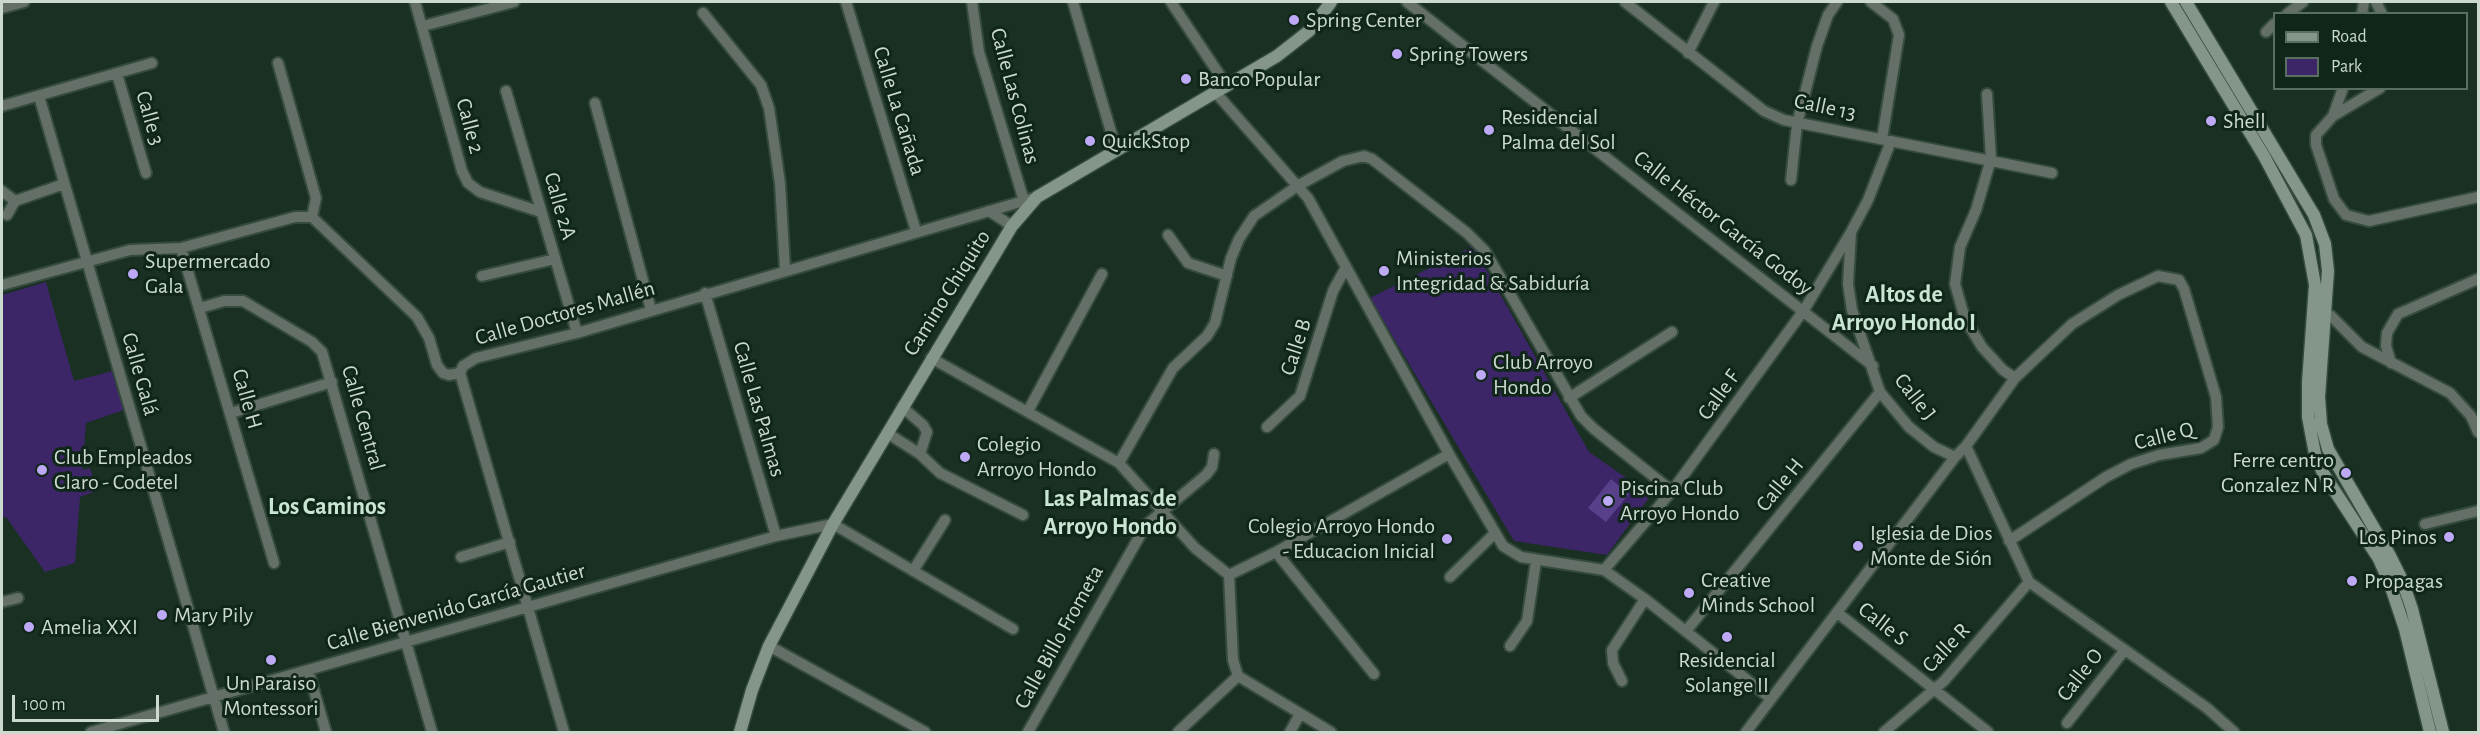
<!DOCTYPE html>
<meta charset="utf-8">
<style>
body{margin:0}
#map{position:relative;width:2480px;height:734px;overflow:hidden;background:#193022;font-family:"Alegreya Sans",sans-serif}
canvas{display:block}
.frame{position:absolute;inset:0;border:3px solid #cbd9cf;pointer-events:none}
.legend{position:absolute;left:2273px;top:12px;width:195px;height:78px;box-sizing:border-box;background:#102619;border:2px solid #5b6e62;margin:0;padding:8px 10px;list-style:none;font-size:18px;color:#cbd9cf}
.legend li{display:flex;align-items:center;gap:12px;height:30px}
.legend b{width:30px;border:2px solid #5b6e62}
.scale{position:absolute;left:12px;top:695px;width:147px;height:27px;box-sizing:border-box;border:3px solid #cbd9cf;border-top:0;padding-left:8px;font-size:18px;line-height:21px;white-space:nowrap;color:#cbd9cf;-webkit-text-stroke:4px #102619;paint-order:stroke}
</style>
<div id="map">
<canvas width="2480" height="734"></canvas>
<div class="frame"></div>
<ul class="legend">
<li><b style="height:8px;background:#84958a"></b>Road</li>
<li><b style="height:16px;background:#3c2667"></b>Park</li>
</ul>
<div class="scale">100 m</div>
</div>
<script>
const c = document.querySelector('canvas').getContext('2d');
c.lineJoin = 'round';
function paint(path, color) {
  c.fillStyle = color;
  c.fill(path, 'evenodd');
}
function toPath(rows) {
  const path = new Path2D();
  for (const r of rows) {
    path.moveTo(r[0], r[1]);
    for (let i = 2; i < r.length; i += 2) path.lineTo(r[i], r[i + 1]);
  }
  return path;
}
function strokePath(path, color, width, dash) {
  c.strokeStyle = color;
  c.lineWidth = width;
  c.lineCap = dash ? 'butt' : 'round';
  c.setLineDash(dash || []);
  c.stroke(path);
}
function drawText(font, color, halo, rows, align = 'center') {
  c.font = font + ' "Alegreya Sans",sans-serif';
  c.lineWidth = 6;
  c.setLineDash([]);
  c.textBaseline = 'middle';
  c.strokeStyle = halo;
  c.fillStyle = color;
  for (const [text, x, y, turn = 0] of rows) {
    c.save();
    c.translate(x, y);
    c.rotate((+turn || 0) * Math.PI / 180);
    c.textAlign = isNaN(turn) ? turn : align;
    if (halo) c.strokeText(text, 0, 0);
    c.fillText(text, 0, 0);
    c.restore();
  }
}
paint(toPath([
 [1473,246,1589,452,1651,495,1607,555,1514,541,1370,298],
 [46,282,74,381,113,371,124,410,86,423,84,450,89,465,83,467,82,470,90,468,97,491,80,497,75,563,45,572,6,517,2,518,2,295]
]), '#3c2667');
paint(toPath([
 [1611,479,1629,494,1606,522,1588,508]
]), '#58418a');
const minor = toPath([
 [415,2,462,171,468,183,480,192,541,212],
 [846,2,916,231],
 [972,2,979,52,1024,201],
 [1073,2,1116,149],
 [1171,2,1227,86],
 [1407,2,1873,366],
 [1625,2,1764,111,1784,120,2052,173],
 [1871,2,1893,19,1899,35,1882,139],
 [2376,2,2382,14],
 [2,8,24,2],
 [703,13,761,85,769,108,780,183,785,269],
 [2287,14,2303,2],
 [2362,14,2364,2],
 [423,26,514,2],
 [2266,32,2274,24],
 [1688,53,1714,2],
 [278,63,316,198,312,217],
 [117,74,146,173],
 [2380,88,2333,116,2316,135,2316,145,2334,199,2346,215,2369,221,2478,197],
 [506,91,577,333],
 [1216,93,1308,198,1449,454,1503,546,1521,557,1604,570,1645,599,1770,698],
 [1987,94,1991,159,1976,210,1960,247,1955,284,1965,319,1982,347,2003,370,2015,378],
 [39,96,224,732],
 [595,103,651,310],
 [2,106,152,63],
 [2333,116,2343,88],
 [1891,141,1868,200,1851,232,1848,284,1852,310,1880,392,1909,427,1934,447,1955,457],
 [1791,180,1797,124,1817,46,1828,15,1837,2],
 [2,191,15,201],
 [989,211,1012,226],
 [7,215,15,201,64,184],
 [1168,235,1188,263,1227,276],
 [181,248,274,563],
 [482,276,555,259],
 [2,285,130,250,181,248,295,217,312,217,417,317,429,338,437,365,443,373,449,375,460,373,463,366,476,358,577,333,1037,197],
 [705,293,776,536],
 [200,308,224,301,243,301,312,342,322,352,432,732],
 [2318,311,2331,316,2362,347,2450,393,2471,416,2478,432],
 [931,358,1119,463,1195,548,1229,575,1233,660,1238,676,1331,732],
 [2391,363,2386,346,2387,333,2398,314,2478,279],
 [460,373,564,732],
 [1569,398,1672,332],
 [902,407,923,425,927,432,920,454],
 [1028,411,1102,274],
 [231,413,332,382],
 [1267,427,1300,396,1333,291,1345,269],
 [887,433,920,454,940,473,1023,515],
 [1966,446,2029,582,2207,708,2234,732],
 [1119,463,1173,368,1207,336,1215,323,1231,258,1239,239,1254,216,1299,185,1343,161,1364,156,1372,159,1467,233,1485,251,1581,416,1594,429,1672,491],
 [2425,524,2478,511],
 [1276,552,1374,674],
 [461,557,510,542],
 [1604,570,1672,491,1804,310,1851,232],
 [913,571,945,520],
 [1229,575,1276,552,1449,454],
 [1450,577,1494,534],
 [2,602,18,598],
 [1839,614,1988,732],
 [1686,631,1880,392],
 [769,646,925,732],
 [1510,646,1527,621,1536,561],
 [308,670,326,732],
 [1622,681,1613,663,1612,650,1645,599],
 [2067,723,2124,651],
 [91,732,776,536,833,524,1013,629],
 [1028,732,1146,525,1206,475,1212,467,1214,454],
 [1178,732,1238,676],
 [1290,732,1300,714],
 [1746,732,1955,457,1966,446,2015,378,2072,324,2118,295,2158,276,2179,280,2184,289,2216,397,2218,427,2214,440,2201,448,2159,455,2131,464,2106,477,2009,541],
 [1884,732,1944,681,2029,582]
]);
const secondary = toPath([
 [2171,2,2264,156,2306,235,2315,285,2308,382,2308,417,2315,454,2323,473,2379,559,2390,584,2405,629,2430,732],
 [2186,2,2314,215,2325,244,2328,271,2319,397,2321,424,2328,449,2389,554,2402,580,2412,609,2443,732],
 [740,732,752,690,769,646,833,524,1012,226,1037,197,1277,56,1309,31,1331,2]
]);
strokePath(minor, '#354b3e', 14);
strokePath(secondary, '#354b3e', 15);
strokePath(minor, '#646f67', 10);
strokePath(secondary, '#84958a', 12);
for (const [x, y, r, color] of [
 [1294,20,6,"#bda9f5"],
 [1397,54,6,"#bda9f5"],
 [1186,79,6,"#bda9f5"],
 [2211,121,6,"#bda9f5"],
 [1489,130,6,"#bda9f5"],
 [1090,141,6,"#bda9f5"],
 [1384,271,6,"#bda9f5"],
 [133,274,6,"#bda9f5"],
 [1481,375,6,"#bda9f5"],
 [965,457,6,"#bda9f5"],
 [42,470,6,"#bda9f5"],
 [2346,473,6,"#bda9f5"],
 [1608,501,6,"#bda9f5"],
 [2449,537,6,"#bda9f5"],
 [1447,539,6,"#bda9f5"],
 [1858,546,6,"#bda9f5"],
 [2352,581,6,"#bda9f5"],
 [1689,593,6,"#bda9f5"],
 [162,615,6,"#bda9f5"],
 [29,627,6,"#bda9f5"],
 [1727,637,6,"#bda9f5"],
 [271,660,6,"#bda9f5"]
]) {
  const dot = new Path2D();
  dot.arc(x, y, r, 0, 2 * Math.PI);
  c.fillStyle = color;
  c.fill(dot);
  strokePath(dot, '#102619', 2);
}
drawText('22px', '#cbd9cf', '#102619', [
 ["Spring Center",1306,20],
 ["Spring Towers",1409,54],
 ["Banco Popular",1198,79],
 ["Residencial",1501,117],
 ["Palma del Sol",1501,142],
 ["Shell",2223,121],
 ["QuickStop",1102,141],
 ["Ministerios",1396,258],
 ["Integridad & Sabiduría",1396,283],
 ["Supermercado",145,261],
 ["Gala",145,286],
 ["Club Arroyo",1493,362],
 ["Hondo",1493,387],
 ["Colegio",977,444],
 ["Arroyo Hondo",977,469],
 ["Club Empleados",54,457],
 ["Claro - Codetel",54,482],
 ["Ferre centro",2334,460,"right"],
 ["Gonzalez N R",2334,485,"right"],
 ["Piscina Club",1620,488],
 ["Arroyo Hondo",1620,513],
 ["Colegio Arroyo Hondo",1435,526,"right"],
 ["- Educacion Inicial",1435,551,"right"],
 ["Iglesia de Dios",1870,533],
 ["Monte de Sión",1870,558],
 ["Los Pinos",2437,537,"right"],
 ["Creative",1701,580],
 ["Minds School",1701,605],
 ["Propagas",2364,581],
 ["Mary Pily",174,615],
 ["Amelia XXI",41,627],
 ["Residencial",1727,660,"center"],
 ["Solange II",1727,685,"center"],
 ["Un Paraiso",271,683,"center"],
 ["Montessori",271,708,"center"]
], 'left');
drawText('22px', '#cbd9cf', '#102619', [
 ["Calle Las Colinas",1015,96,75],
 ["Calle 13",1825,107,12],
 ["Calle La Cañada",899,111,73],
 ["Calle 3",150,118,74],
 ["Calle 2",470,126,75],
 ["Calle 2A",560,206,74],
 ["Calle Héctor García Godoy",1723,223,38],
 ["Camino Chiquito",947,293,-58],
 ["Calle Doctores Mallén",565,313,-16],
 ["Calle B",1296,347,-72],
 ["Calle Galá",140,374,74],
 ["Calle F",1719,395,-54],
 ["Calle J",1915,397,52],
 ["Calle H",247,399,74],
 ["Calle Las Palmas",759,409,74],
 ["Calle Central",363,418,74],
 ["Calle Q",2164,436,-14],
 ["Calle H",1780,485,-51],
 ["Calle Bienvenido García Gautier",456,607,-16],
 ["Calle S",1883,624,38],
 ["Calle Billo Frometa",1059,637,-61],
 ["Calle R",1946,648,-47],
 ["Calle O",2080,675,-52]
]);
drawText('bold 24px', '#c9e5d3', '#102619', [
 ["Altos de",1904,295],
 ["Arroyo Hondo I",1904,323],
 ["Las Palmas de",1110,499],
 ["Arroyo Hondo",1110,527],
 ["Los Caminos",327,507]
]);
</script>
